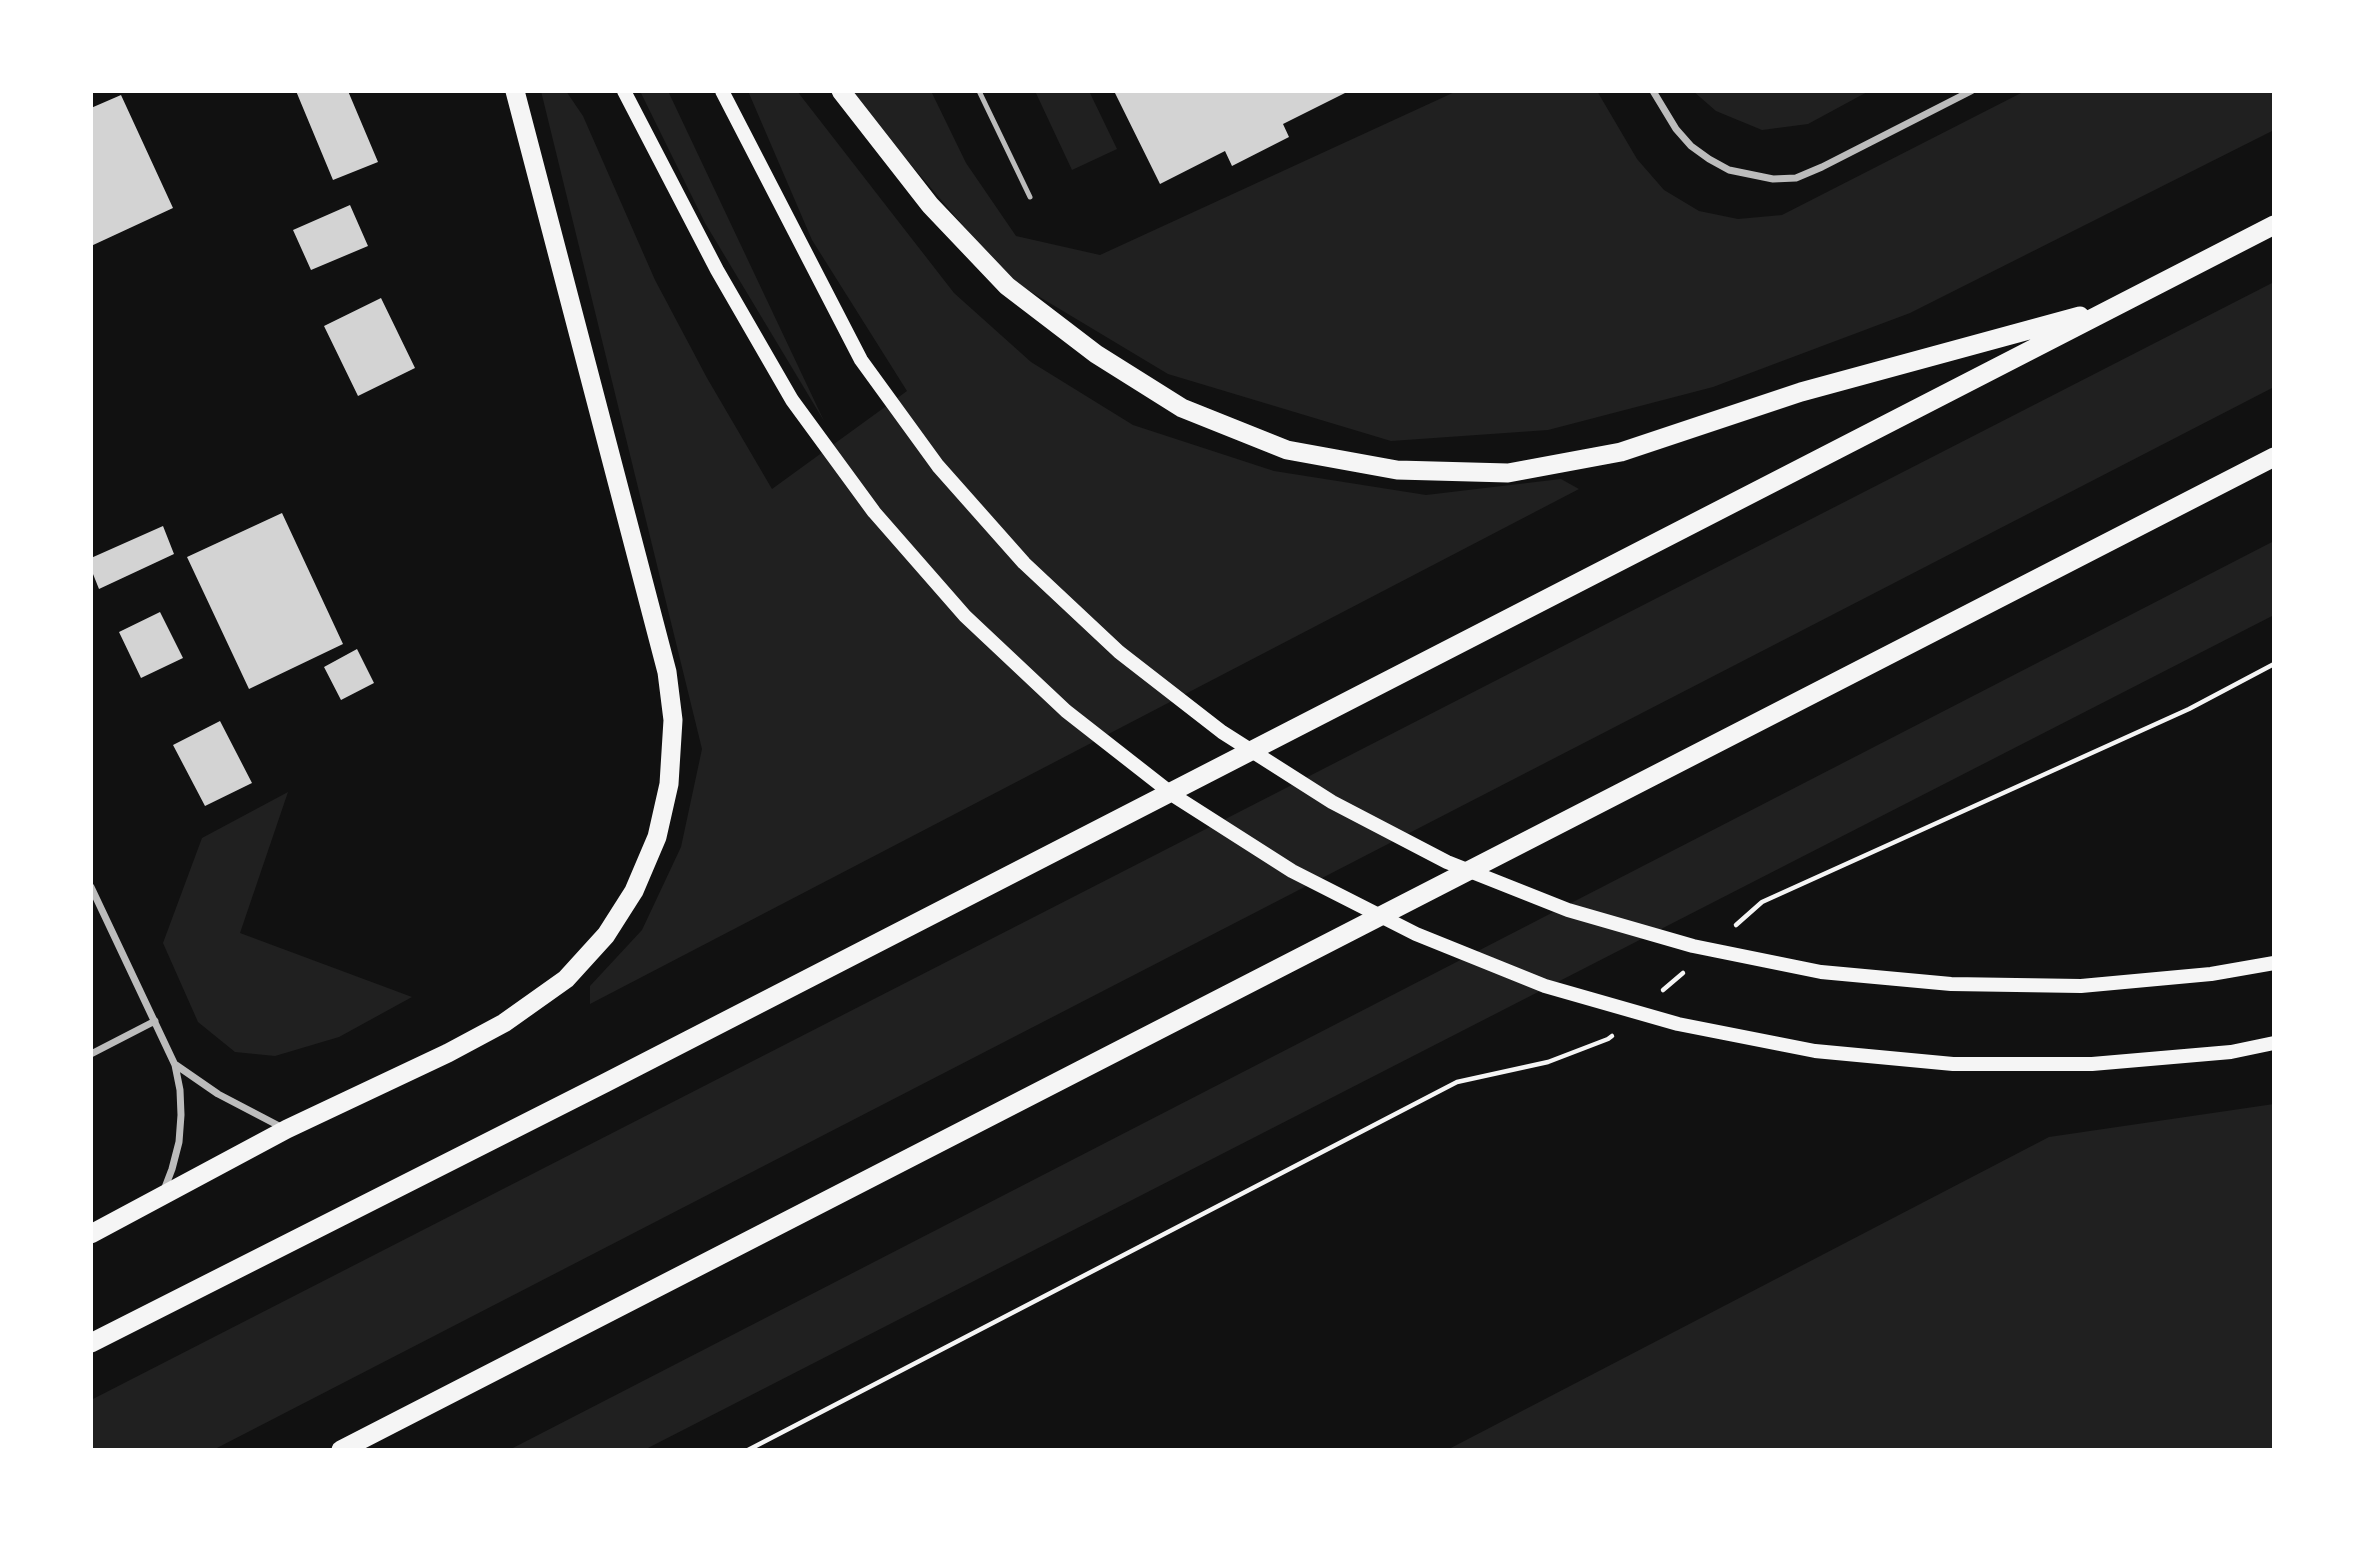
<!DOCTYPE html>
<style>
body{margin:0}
#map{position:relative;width:2365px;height:1541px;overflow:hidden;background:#111;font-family:"Noto Sans",sans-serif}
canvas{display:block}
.frame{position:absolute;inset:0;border:93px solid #fff;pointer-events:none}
</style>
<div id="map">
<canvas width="2365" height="1541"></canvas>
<div class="frame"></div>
</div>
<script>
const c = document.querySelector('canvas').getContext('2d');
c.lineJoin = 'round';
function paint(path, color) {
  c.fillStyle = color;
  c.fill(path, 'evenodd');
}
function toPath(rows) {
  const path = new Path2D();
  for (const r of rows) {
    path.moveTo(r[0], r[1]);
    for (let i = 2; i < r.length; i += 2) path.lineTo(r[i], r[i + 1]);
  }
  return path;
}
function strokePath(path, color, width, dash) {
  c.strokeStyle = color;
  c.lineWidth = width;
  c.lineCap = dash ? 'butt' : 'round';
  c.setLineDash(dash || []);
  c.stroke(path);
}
paint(toPath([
 [541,91,566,91,583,116,655,280,707,378,772,489,907,391,812,240,748,91,797,91,954,293,1031,362,1133,425,1274,471,1426,495,1561,479,1579,489,590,1004,590,986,642,930,681,847,702,749],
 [640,91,668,91,824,421,705,223],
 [851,91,931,91,966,163,1016,236,1100,255,1457,91,1597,91,1637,159,1664,190,1699,211,1738,219,1782,215,2025,91,2274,91,2274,130,1910,313,1713,387,1548,430,1391,441,1168,374,1008,278,865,111],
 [1035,91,1089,91,1117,149,1072,170],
 [1693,91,1869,91,1808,124,1762,130,1716,111],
 [2274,282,2274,387,213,1450,91,1450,91,1400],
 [2274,541,2274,615,644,1450,509,1450],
 [288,792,240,933,412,997,339,1037,275,1056,235,1052,198,1022,163,943,202,838],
 [2274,1104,2274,1450,1447,1450,2049,1137]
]), '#202020');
paint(toPath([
 [296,91,348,91,378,162,333,180],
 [1114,91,1349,91,1283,124,1289,137,1232,166,1225,151,1160,184],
 [121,95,173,208,91,246,91,108],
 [350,205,368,246,311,270,293,230],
 [381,298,415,368,358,396,324,326],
 [282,513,343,644,249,689,187,557],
 [163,526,174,554,99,589,91,569,91,558],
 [160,612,183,658,141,678,119,632],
 [357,649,374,683,341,700,324,667],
 [220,721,252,783,205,806,173,745]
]), '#d3d3d3');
strokePath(toPath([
 [1736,925,1762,902,2189,709,2274,664],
 [1663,990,1683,973],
 [748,1450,1457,1082,1548,1062,1608,1039,1612,1036]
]), '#f5f5f5', 4.5);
strokePath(toPath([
 [979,91,1030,197]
]), '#bcbcbc', 5);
strokePath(toPath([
 [1653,91,1676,129,1691,146,1709,159,1729,170,1773,179,1796,178,1822,167,1971,91],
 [91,887,175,1065,180,1090,181,1115,179,1142,172,1169,164,1190],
 [91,1054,155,1021],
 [176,1065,218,1094,283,1128]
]), '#bcbcbc', 7);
strokePath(toPath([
 [624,91,717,270,792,400,874,512,965,616,1066,711,1176,797,1292,871,1416,934,1545,986,1678,1024,1815,1051,1953,1064,2092,1064,2231,1052,2274,1043],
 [722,91,861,360,938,466,1024,563,1119,652,1222,732,1332,802,1447,862,1568,910,1693,946,1821,972,1951,984,2081,986,2211,974,2274,963]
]), '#f5f5f5', 14);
strokePath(toPath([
 [841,91,930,205,1007,286,1096,354,1182,408,1287,450,1397,470,1508,473,1621,452,1801,392,2080,316],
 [91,1234,287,1129,448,1053,504,1023,566,979,606,935,634,891,657,837,669,784,673,720,667,672,515,91],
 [91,1343,605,1083,2274,225],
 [341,1450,2274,457]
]), '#f5f5f5', 19);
</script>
